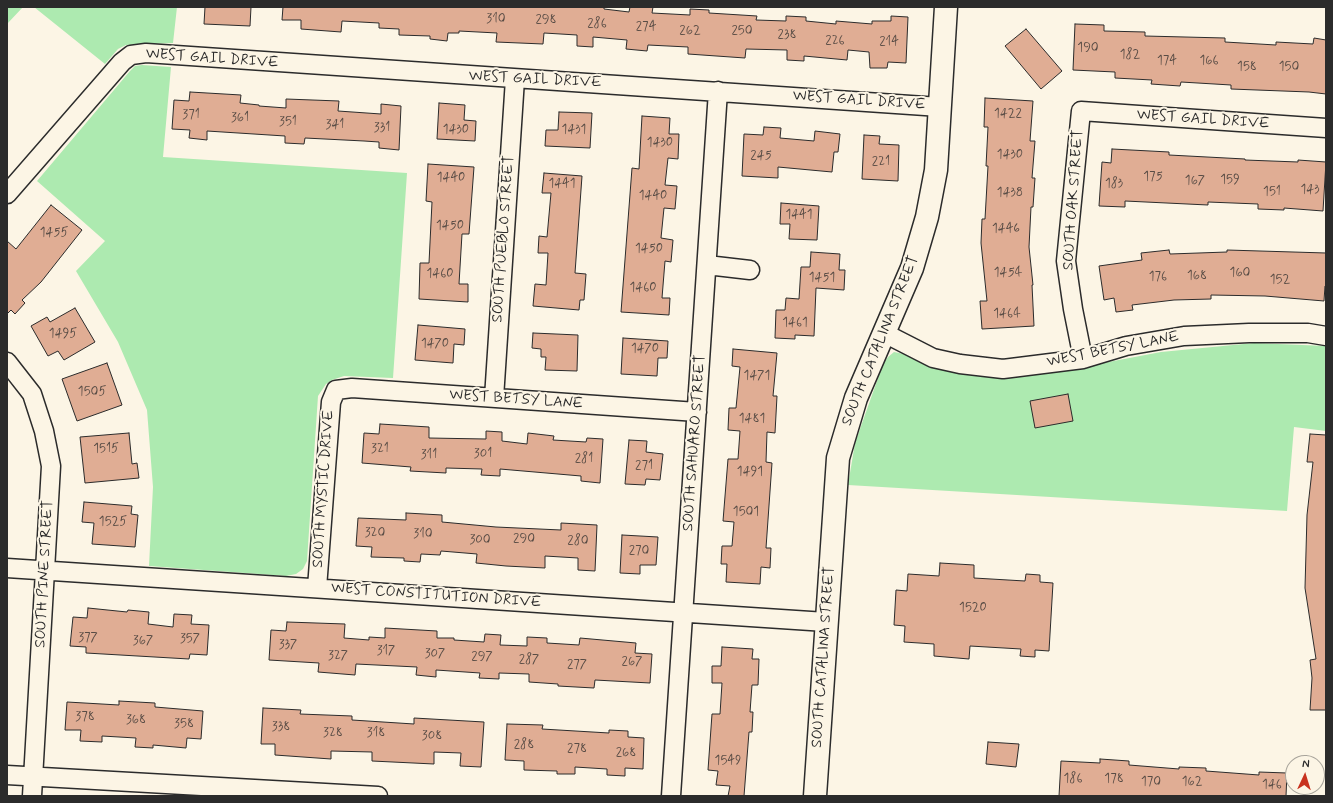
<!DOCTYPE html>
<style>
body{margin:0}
#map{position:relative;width:1333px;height:803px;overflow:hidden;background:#fcf5e5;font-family:Mynerve,sans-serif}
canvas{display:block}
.frame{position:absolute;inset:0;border:8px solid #2b2b2b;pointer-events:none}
.north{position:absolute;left:1285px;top:755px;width:40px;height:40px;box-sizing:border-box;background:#fcf5e5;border:1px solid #a8a49b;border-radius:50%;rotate:4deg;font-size:11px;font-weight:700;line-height:16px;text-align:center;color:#2b2b2b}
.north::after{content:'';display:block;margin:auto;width:14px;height:18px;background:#c8321e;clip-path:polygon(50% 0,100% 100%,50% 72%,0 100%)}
</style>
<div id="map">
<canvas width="1333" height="803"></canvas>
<div class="frame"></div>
<div class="north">N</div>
</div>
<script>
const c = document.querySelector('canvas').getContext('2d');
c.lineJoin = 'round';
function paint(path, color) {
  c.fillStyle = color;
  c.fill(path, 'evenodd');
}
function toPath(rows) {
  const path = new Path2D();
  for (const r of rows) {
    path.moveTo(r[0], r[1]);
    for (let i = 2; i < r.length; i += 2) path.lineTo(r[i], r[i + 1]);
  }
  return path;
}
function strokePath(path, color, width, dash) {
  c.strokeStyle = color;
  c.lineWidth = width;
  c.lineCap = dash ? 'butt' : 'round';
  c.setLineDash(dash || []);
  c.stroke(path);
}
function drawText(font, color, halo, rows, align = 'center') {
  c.font = font + ' Mynerve,sans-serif';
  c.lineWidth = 4;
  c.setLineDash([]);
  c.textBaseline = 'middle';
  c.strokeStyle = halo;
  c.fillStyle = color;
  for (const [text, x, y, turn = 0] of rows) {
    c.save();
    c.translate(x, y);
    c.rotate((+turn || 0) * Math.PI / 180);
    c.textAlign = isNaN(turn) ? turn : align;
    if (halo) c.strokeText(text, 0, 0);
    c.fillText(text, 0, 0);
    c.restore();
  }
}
paint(toPath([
 [7,7,23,7,7,24],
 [34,7,177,7,173,43,126,45,118,49,105,64],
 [142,65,171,67,163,157,407,173,393,378,344,376,332,380,326,384,318,396,307,561,303,569,296,574,286,576,149,566,153,487,147,410,118,342,76,271,105,241,37,181,130,71,135,66],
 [1254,343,1326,346,1326,431,1294,427,1287,511,848,485,855,443,883,364,888,357,894,352,904,354,941,368,1082,367,1161,352]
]), '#adeab0');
const building = toPath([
 [205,7,251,7,250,26,204,24,205,7],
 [283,7,604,7,604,9,629,12,630,7,653,7,652,13,690,15,690,9,709,10,709,13,757,16,756,20,786,21,786,16,806,17,806,21,836,24,836,21,872,24,872,21,891,21,891,16,908,17,906,63,888,62,887,68,870,68,869,52,848,50,847,60,804,56,804,61,787,60,787,50,746,49,745,58,688,54,688,47,648,45,647,51,626,49,627,40,593,37,593,47,577,46,577,35,544,33,543,44,496,42,497,33,459,31,459,33,448,33,447,41,430,39,430,36,399,35,399,29,379,28,379,23,342,21,341,32,301,29,301,20,282,20,283,7],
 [1075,24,1104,25,1104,31,1145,32,1145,36,1225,38,1225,42,1276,45,1276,42,1313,44,1314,38,1326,40,1326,94,1309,92,1231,89,1231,85,1181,82,1180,86,1151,84,1152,80,1115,78,1115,72,1073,70,1075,24],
 [1026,29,1062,71,1041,89,1005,46,1026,29],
 [190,92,241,95,240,103,259,105,259,106,286,108,286,99,339,101,338,111,381,114,381,104,401,106,399,150,379,148,379,142,364,141,305,138,304,144,285,143,285,136,207,131,207,140,189,138,190,130,172,129,174,100,189,101,190,92],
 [985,98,1033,101,1030,141,1035,141,1032,178,1035,178,1033,207,1031,207,1029,247,1033,285,1032,285,1034,326,982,329,980,301,987,301,981,243,982,219,985,219,988,166,986,166,988,127,984,127,985,98],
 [439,103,465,105,464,120,476,121,475,141,437,139,439,103],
 [559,112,592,113,590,148,545,146,546,130,558,130,559,112],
 [642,116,670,118,669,134,679,134,678,159,668,158,665,185,677,186,675,209,664,208,661,238,673,240,671,262,665,261,662,298,670,298,669,315,621,312,632,168,639,169,642,116],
 [764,127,781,128,780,138,814,141,815,131,840,134,838,152,834,152,832,172,778,167,778,178,742,176,744,134,763,135,764,127],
 [864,135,880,136,879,144,899,145,898,181,862,179,864,135],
 [1112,149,1169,152,1169,155,1245,159,1245,160,1298,162,1298,160,1326,162,1323,211,1284,208,1284,210,1258,209,1258,204,1208,202,1208,205,1125,201,1125,207,1099,206,1102,162,1111,163,1112,149],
 [428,164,474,167,469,234,462,234,459,284,468,284,468,302,419,299,420,263,429,263,432,202,426,201,428,164],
 [544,173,582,176,575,273,586,274,584,300,580,300,579,310,533,306,535,284,546,285,548,253,538,253,539,236,547,237,551,193,542,193,544,173],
 [781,203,819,206,817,240,789,239,790,224,780,224,781,203],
 [51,205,82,230,41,282,22,300,25,303,15,314,11,310,7,314,7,241,16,249,51,205],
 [1169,250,1170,254,1227,252,1227,250,1326,253,1326,287,1325,286,1324,301,1265,296,1211,295,1211,299,1174,300,1132,305,1133,310,1116,312,1114,298,1104,300,1099,266,1142,260,1141,253,1169,250],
 [811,252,840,254,839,270,845,270,844,290,816,288,814,336,795,335,795,339,775,338,776,310,785,310,786,298,799,299,801,267,810,267,811,252],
 [75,308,95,342,64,360,58,351,48,356,31,326,47,317,50,322,75,308],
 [418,325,465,329,464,345,454,344,453,363,415,360,418,325],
 [533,333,578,335,577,371,545,370,546,357,541,357,541,349,532,348,533,333],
 [623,338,668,341,667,358,658,358,657,376,621,374,623,338],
 [733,349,777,353,773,396,777,396,775,433,767,432,766,462,772,463,766,548,771,548,770,568,761,567,760,584,726,582,727,564,721,564,722,546,732,546,734,522,723,521,728,459,738,459,740,431,728,430,729,408,736,408,740,367,732,366,733,349],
 [107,363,122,405,77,421,62,379,107,363],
 [1068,394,1073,421,1035,428,1030,401,1068,394],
 [380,424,429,427,429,438,486,439,486,431,502,432,502,441,527,444,528,433,554,436,553,440,586,442,587,438,603,439,600,483,581,481,581,476,500,469,500,476,481,475,482,469,446,468,446,473,410,471,411,467,362,463,364,433,379,434,380,424],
 [129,433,132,464,137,463,139,478,85,483,80,437,129,433],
 [1310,434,1326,435,1326,710,1310,710,1312,678,1310,660,1316,659,1305,588,1307,515,1313,462,1307,462,1310,434],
 [629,440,647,441,646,452,663,454,660,480,646,479,645,485,625,484,629,440],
 [84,502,132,506,131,514,138,515,135,547,92,544,94,523,82,522,84,502],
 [406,513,442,515,442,522,496,527,561,530,561,523,597,525,595,571,578,570,578,558,545,556,545,568,506,566,476,563,477,554,441,551,440,555,421,554,420,562,404,561,404,558,371,557,372,547,356,546,358,518,406,520,406,513],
 [622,535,658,537,656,565,640,565,640,574,620,573,622,535],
 [940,563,974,565,974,578,1025,581,1026,574,1040,575,1040,582,1053,583,1049,651,1035,650,1035,657,1020,656,1021,649,970,646,969,659,934,656,934,644,904,642,905,626,894,625,896,590,907,591,908,574,939,576,940,563],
 [88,608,127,612,128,610,149,612,148,624,173,627,174,614,192,615,191,624,209,625,207,655,190,654,189,659,86,653,86,647,70,646,73,617,87,618,88,608],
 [287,622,345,624,344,638,369,640,369,637,385,638,385,628,437,631,437,638,454,638,454,640,484,642,485,634,501,635,500,645,527,646,527,637,547,638,547,643,579,645,580,638,636,643,635,653,652,654,650,683,595,680,594,688,558,686,558,684,529,682,529,674,499,673,499,679,479,678,480,673,436,670,436,677,416,675,417,667,356,664,355,675,318,672,319,663,269,660,271,630,286,631,287,622],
 [722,647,753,649,752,659,759,659,758,685,752,685,750,712,753,712,752,732,749,732,744,796,728,796,730,786,716,785,718,771,708,770,712,714,720,714,722,683,712,683,712,666,721,666,722,647],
 [119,701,155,703,155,707,203,711,201,739,187,738,186,748,153,745,153,748,135,747,136,738,102,736,102,742,80,741,81,730,65,730,67,702,119,705,119,701],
 [263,708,301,710,300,714,352,716,352,720,414,724,414,718,484,722,481,767,460,766,461,753,434,752,434,764,372,761,372,752,331,751,331,759,275,755,275,744,261,744,263,708],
 [507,724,543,725,542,729,609,733,609,730,628,731,628,737,644,738,643,769,625,768,625,776,607,775,607,769,575,767,575,774,557,774,557,771,524,770,524,761,505,760,507,724],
 [988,742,1019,744,1016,767,986,764,988,742],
 [1100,759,1129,761,1129,765,1179,769,1179,767,1206,768,1206,771,1259,775,1259,772,1287,773,1286,796,1059,796,1061,761,1100,763,1100,759]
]);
paint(building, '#e0ad94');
strokePath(building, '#2b2b2b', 1);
const street = toPath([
 [7,194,122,62,131,55,146,53,940,107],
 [707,265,750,270],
 [884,333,933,358,960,364,1003,369,1083,359,1126,346,1184,336,1249,333,1308,333,1326,336],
 [1083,359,1073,309,1066,261,1081,111,1326,128],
 [7,362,32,394,44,431,51,466,32,796],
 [494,398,515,79],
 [7,568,826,622],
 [317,588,331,402,336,390,352,388,697,412],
 [7,775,378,796],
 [671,796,718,91]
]);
const secondary = toPath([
 [815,796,838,458,856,398,912,268,927,217,936,170,946,7]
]);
strokePath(street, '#2b2b2b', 21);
strokePath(secondary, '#2b2b2b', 25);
strokePath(street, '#fcf5e5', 18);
strokePath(secondary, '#fcf5e5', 22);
drawText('13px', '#584c45', null, [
 ["310",496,19],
 ["298",546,20],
 ["286",597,24],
 ["274",646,27],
 ["262",690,31],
 ["250",742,31],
 ["238",787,35],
 ["226",835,41],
 ["214",889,42],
 ["190",1088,48],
 ["182",1130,55],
 ["174",1167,61],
 ["166",1209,61],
 ["158",1247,67],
 ["150",1289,67],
 ["1422",1008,114],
 ["371",191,115],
 ["361",240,118],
 ["351",288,122],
 ["341",335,125],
 ["331",382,128],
 ["1430",456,130],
 ["1431",574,130],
 ["1430",660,143],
 ["1430",1010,155],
 ["245",761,156],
 ["221",881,162],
 ["175",1153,177],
 ["1440",451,178],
 ["159",1230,180],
 ["167",1195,181],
 ["1441",562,184],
 ["183",1114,184],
 ["143",1310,190],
 ["151",1272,192],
 ["1438",1010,193],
 ["1440",653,196],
 ["1441",799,215],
 ["1450",450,226],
 ["1446",1006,229],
 ["1455",54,233],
 ["1450",649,249],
 ["1454",1008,273],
 ["160",1240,273],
 ["1460",440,274],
 ["168",1197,276],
 ["176",1158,277],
 ["1451",822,278],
 ["152",1280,280],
 ["1460",643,288],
 ["1464",1007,314],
 ["1461",795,323],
 ["1495",63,334],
 ["1470",435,344],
 ["1470",645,349],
 ["1471",757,376],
 ["1505",92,392],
 ["1481",752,419],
 ["1515",106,449],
 ["321",380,449],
 ["301",483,454],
 ["311",429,455],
 ["281",584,459],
 ["271",644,466],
 ["1491",750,472],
 ["1501",746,512],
 ["1525",113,522],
 ["320",375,533],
 ["310",423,534],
 ["290",524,539],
 ["300",480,540],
 ["280",578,541],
 ["270",639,551],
 ["1520",973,608],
 ["377",88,638],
 ["357",190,639],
 ["367",143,641],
 ["337",288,645],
 ["317",386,651],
 ["307",435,654],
 ["327",338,656],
 ["297",482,657],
 ["287",529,660],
 ["267",632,662],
 ["277",577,665],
 ["378",85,717],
 ["368",136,720],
 ["358",184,724],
 ["338",281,727],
 ["328",333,733],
 ["318",376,733],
 ["308",432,736],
 ["288",524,745],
 ["278",577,749],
 ["268",626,753],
 ["1549",728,761],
 ["186",1073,779],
 ["178",1114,779],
 ["170",1151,782],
 ["162",1192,782],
 ["146",1272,785]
]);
drawText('15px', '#2b2b2b', '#fcf5e5', [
 ["WEST GAIL DRIVE",212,59,4],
 ["WEST GAIL DRIVE",535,80,3],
 ["WEST GAIL DRIVE",859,101,4],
 ["WEST GAIL DRIVE",1203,120,4],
 ["SOUTH OAK STREET",1074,200,-86],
 ["SOUTH PUEBLO STREET",504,239,-86],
 ["SOUTH CATALINA STREET",881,341,-68],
 ["WEST BETSY LANE",1113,350,-11],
 ["WEST BETSY LANE",516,400,4],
 ["SOUTH SAHUARO STREET",695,443,-86],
 ["SOUTH MYSTIC DRIVE",324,489,-86],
 ["SOUTH PINE STREET",45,574,-87],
 ["WEST CONSTITUTION DRIVE",436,596,4],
 ["SOUTH CATALINA STREET",824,657,-86]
]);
</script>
